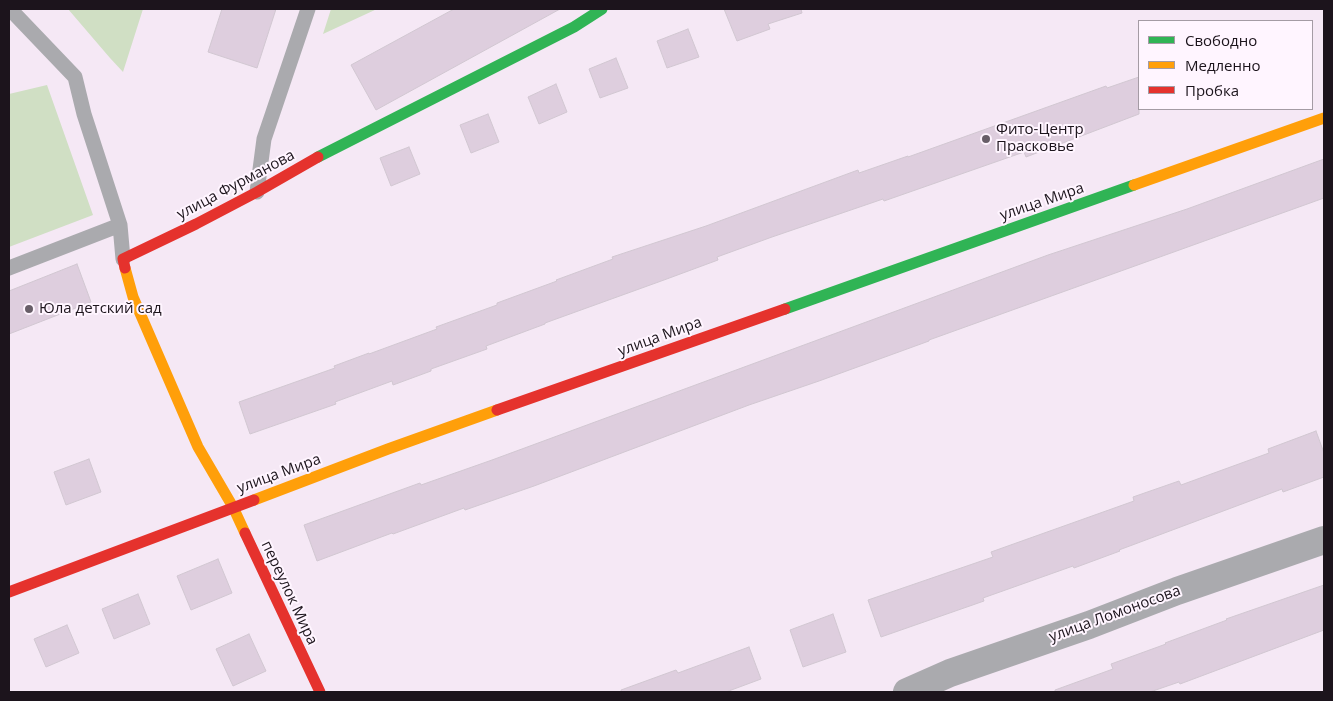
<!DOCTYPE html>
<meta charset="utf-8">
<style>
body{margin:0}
#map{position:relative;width:1333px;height:701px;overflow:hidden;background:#f5e8f5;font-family:"Open Sans",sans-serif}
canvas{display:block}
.frame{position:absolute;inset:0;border:10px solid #1c141c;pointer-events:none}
.legend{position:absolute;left:1138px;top:20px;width:175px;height:90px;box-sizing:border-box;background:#fff5ff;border:1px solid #a49ba4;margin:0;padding:6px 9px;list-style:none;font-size:15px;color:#1c141c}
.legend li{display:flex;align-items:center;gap:10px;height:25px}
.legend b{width:25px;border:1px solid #a49ba4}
</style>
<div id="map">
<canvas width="1333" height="701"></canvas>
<div class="frame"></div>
<ul class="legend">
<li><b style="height:6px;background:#30b455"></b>Свободно</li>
<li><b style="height:6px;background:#ff9f0a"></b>Медленно</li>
<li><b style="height:6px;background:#e5322d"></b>Пробка</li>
</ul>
</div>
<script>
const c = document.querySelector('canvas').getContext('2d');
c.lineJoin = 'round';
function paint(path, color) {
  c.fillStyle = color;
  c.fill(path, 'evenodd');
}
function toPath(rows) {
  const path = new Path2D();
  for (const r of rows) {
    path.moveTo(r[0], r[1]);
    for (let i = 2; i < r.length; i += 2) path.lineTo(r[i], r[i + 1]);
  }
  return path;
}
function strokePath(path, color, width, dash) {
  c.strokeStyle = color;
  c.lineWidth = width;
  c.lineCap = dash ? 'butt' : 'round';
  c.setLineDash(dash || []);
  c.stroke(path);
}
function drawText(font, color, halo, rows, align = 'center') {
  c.font = font + ' "Open Sans",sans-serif';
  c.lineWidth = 4;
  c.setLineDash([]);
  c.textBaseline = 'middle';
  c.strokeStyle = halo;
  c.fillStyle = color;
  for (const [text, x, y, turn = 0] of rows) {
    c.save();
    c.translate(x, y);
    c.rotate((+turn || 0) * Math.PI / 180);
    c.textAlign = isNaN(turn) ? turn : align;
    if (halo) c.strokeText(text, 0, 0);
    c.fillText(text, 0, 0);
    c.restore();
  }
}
paint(toPath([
 [68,9,143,9,123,72,110,58],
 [331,9,377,9,323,34],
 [47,85,93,215,9,247,9,94]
]), '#d0dfc4');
const building = toPath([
 [222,9,276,9,257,68,208,52,222,9],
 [454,9,560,9,376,110,351,65,454,9],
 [724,9,801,9,802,13,768,24,770,29,737,41,724,9],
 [688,29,699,57,667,68,657,41,688,29],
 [616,58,628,88,600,98,589,69,616,58],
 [1139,77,1139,114,1026,157,1024,152,884,201,883,199,772,237,717,257,718,260,664,280,545,323,545,324,486,346,487,349,431,369,431,371,393,385,392,381,335,402,336,404,250,434,239,402,335,368,334,366,369,353,369,354,437,329,436,327,497,305,497,303,557,281,556,280,613,259,612,257,706,226,858,170,859,173,908,156,908,157,1106,86,1107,88,1139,77],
 [556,84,567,112,539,124,528,97,556,84],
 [488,114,499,142,471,153,460,125,488,114],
 [409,147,420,174,391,186,380,158,409,147],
 [1324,159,1324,198,929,340,929,341,819,381,749,405,534,486,465,510,464,508,393,534,392,533,317,561,304,525,420,483,421,485,492,460,1048,255,1187,209,1324,159],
 [77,264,91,302,9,334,9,291,77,264],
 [1316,431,1324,453,1324,477,1283,492,1282,489,1119,550,1120,551,1074,568,1073,566,983,598,984,601,881,637,868,600,993,557,991,552,1134,501,1133,497,1179,481,1181,485,1269,453,1268,449,1316,431],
 [89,459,101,492,66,505,54,472,89,459],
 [218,559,232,593,191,610,177,576,218,559],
 [1324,585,1324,630,1180,684,1179,682,1150,692,1055,692,1055,690,1113,669,1111,664,1166,644,1165,643,1227,620,1226,619,1324,585],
 [138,594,150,624,114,639,102,609,138,594],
 [833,614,846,652,803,667,790,630,833,614],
 [67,625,79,653,46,667,34,639,67,625],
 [249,634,266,671,233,686,216,649,249,634],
 [749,647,761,679,726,692,621,692,621,690,676,670,678,673,749,647]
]);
paint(building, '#decede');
strokePath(building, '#d1c7d1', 1);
strokePath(toPath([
 [10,9,75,77,84,114,120,225,123,259],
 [257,192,264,139,308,9],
 [9,268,120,225]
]), '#aaaaae', 15);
strokePath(toPath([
 [907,692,950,673,1089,625,1177,591,1324,540]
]), '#aaaaae', 28);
strokePath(toPath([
 [318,157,574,27,602,9],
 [785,309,1134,185]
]), '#30b455', 11);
strokePath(toPath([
 [1134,185,1324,118],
 [125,268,133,297,198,447,233,507,245,533],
 [254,500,388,449,497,410]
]), '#ff9f0a', 11);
strokePath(toPath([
 [125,268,123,259,196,224,257,192,318,157],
 [497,410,785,309],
 [245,533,320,692],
 [9,592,254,500]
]), '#e5322d', 11);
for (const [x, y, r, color] of [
 [986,139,5,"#685e68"],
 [29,309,5,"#685e68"]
]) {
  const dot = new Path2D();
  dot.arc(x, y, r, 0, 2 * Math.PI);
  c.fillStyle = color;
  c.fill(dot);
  strokePath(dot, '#fff5ff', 2);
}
drawText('15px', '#1c141c', '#fff5ff', [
 ["Фито-Центр",996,130],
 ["Прасковье",996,147],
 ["Юла детский сад",39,309]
], 'left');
drawText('15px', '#1c141c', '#fff5ff', [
 ["улица Фурманова",236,185,-28],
 ["улица Мира",1042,202,-19],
 ["улица Мира",660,337,-20],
 ["улица Мира",279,474,-20],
 ["переулок Мира",289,593,65],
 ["улица Ломоносова",1115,614,-20]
]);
</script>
